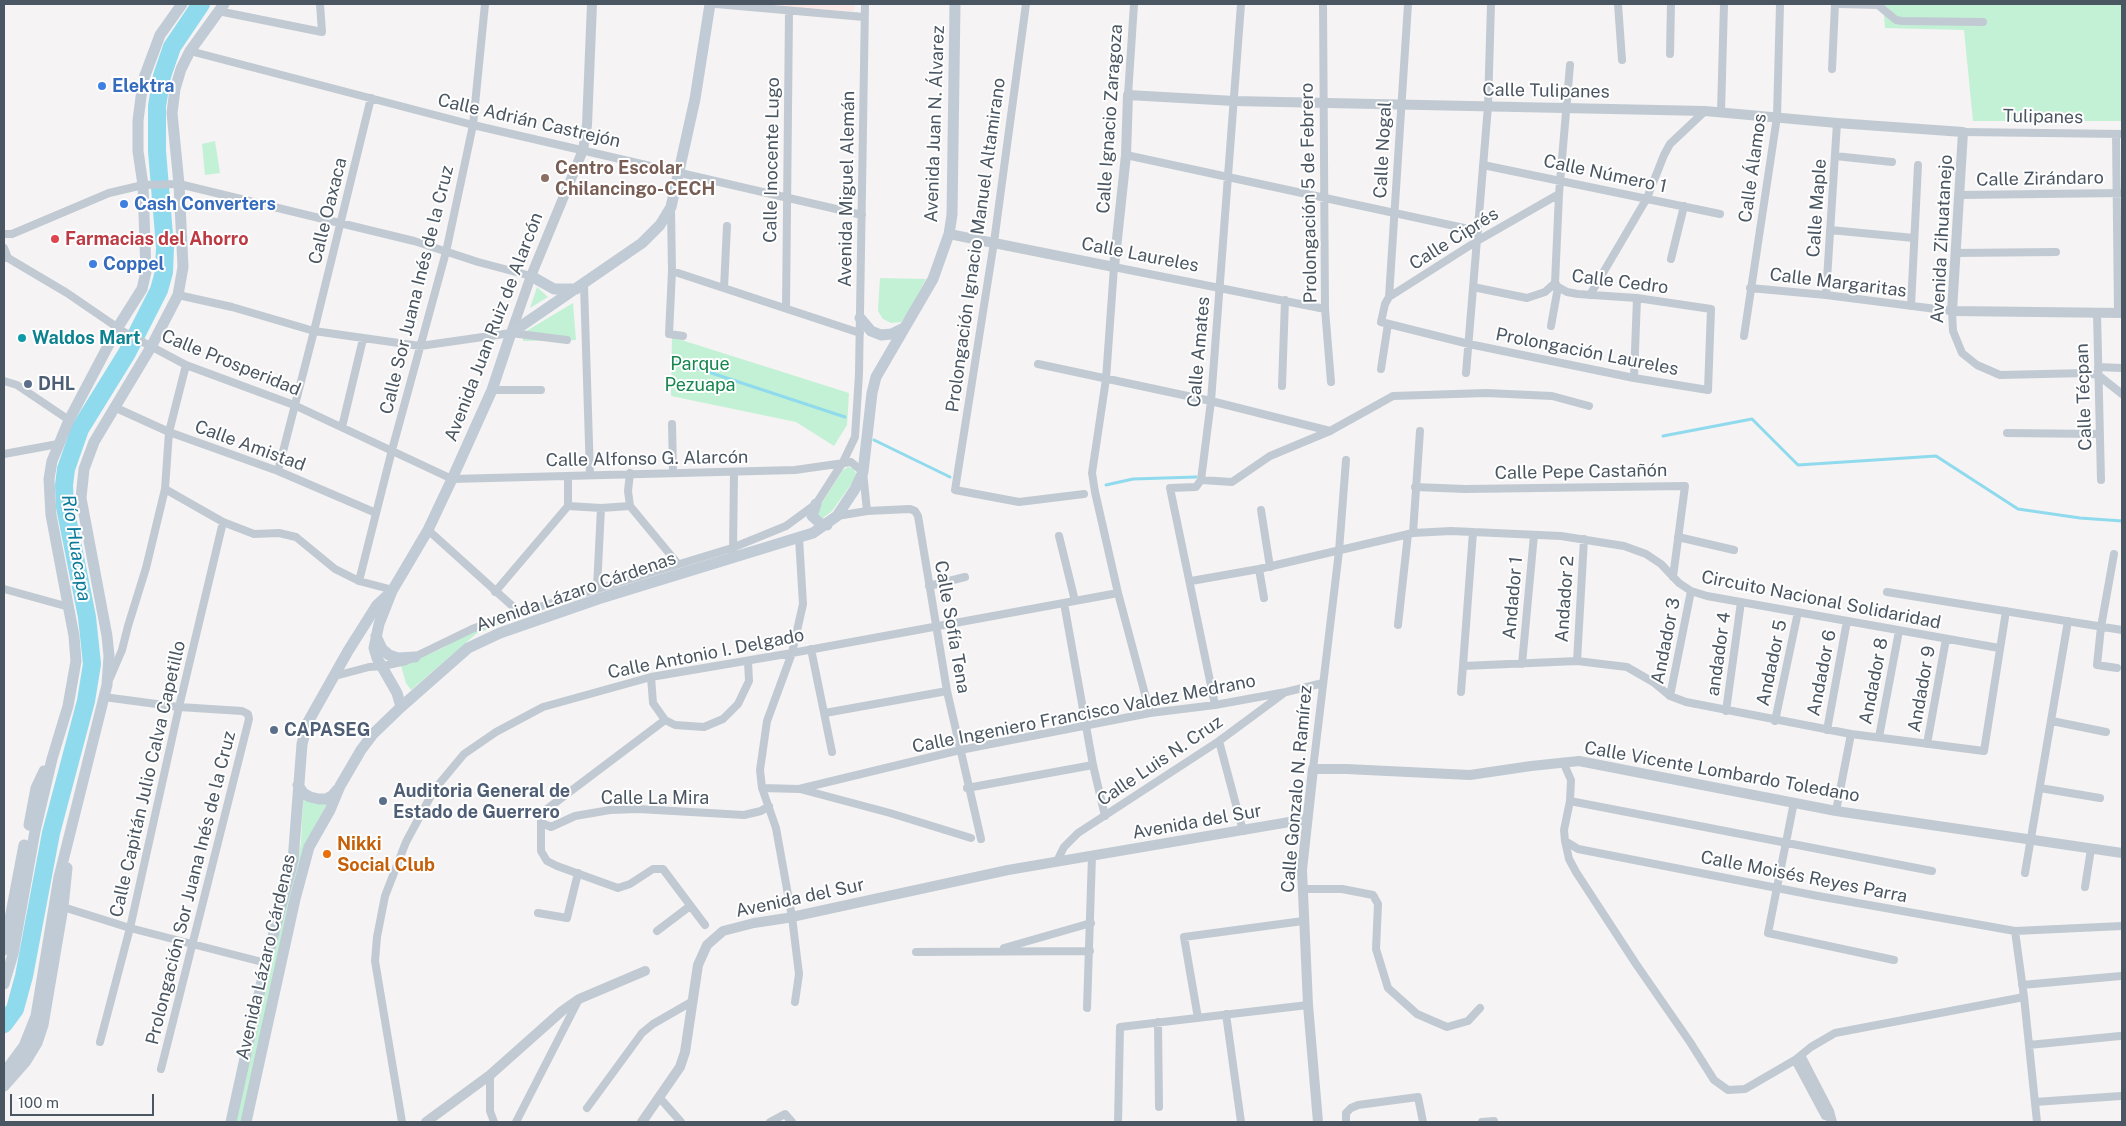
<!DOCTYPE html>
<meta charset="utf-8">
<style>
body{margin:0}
#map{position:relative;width:2126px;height:1126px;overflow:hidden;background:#f5f3f3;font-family:"Public Sans",sans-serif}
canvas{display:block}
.frame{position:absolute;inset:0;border:5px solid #4a5661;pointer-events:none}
.scale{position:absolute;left:10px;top:1094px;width:144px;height:22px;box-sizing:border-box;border:2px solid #4a5661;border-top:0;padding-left:6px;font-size:15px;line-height:18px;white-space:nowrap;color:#4a5661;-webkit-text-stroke:4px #fff;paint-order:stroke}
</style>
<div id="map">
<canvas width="2126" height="1126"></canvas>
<div class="frame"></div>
<div class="scale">100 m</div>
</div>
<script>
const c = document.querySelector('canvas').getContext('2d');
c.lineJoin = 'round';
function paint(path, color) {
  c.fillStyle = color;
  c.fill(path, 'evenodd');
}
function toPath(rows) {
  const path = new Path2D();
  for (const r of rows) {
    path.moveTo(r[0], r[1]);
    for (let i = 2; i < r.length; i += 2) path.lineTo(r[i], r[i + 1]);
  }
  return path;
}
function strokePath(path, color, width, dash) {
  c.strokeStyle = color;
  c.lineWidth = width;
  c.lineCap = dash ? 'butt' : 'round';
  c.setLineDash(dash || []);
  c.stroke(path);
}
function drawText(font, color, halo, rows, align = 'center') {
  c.font = font + ' "Public Sans",sans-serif';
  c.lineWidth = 4;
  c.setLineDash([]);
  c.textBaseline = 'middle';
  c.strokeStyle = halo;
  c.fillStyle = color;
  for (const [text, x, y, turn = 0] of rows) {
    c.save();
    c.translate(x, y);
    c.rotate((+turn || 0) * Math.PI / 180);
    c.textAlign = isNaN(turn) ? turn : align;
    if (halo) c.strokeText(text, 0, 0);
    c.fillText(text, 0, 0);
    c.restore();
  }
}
paint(toPath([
 [760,4,855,4,854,11,793,8]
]), '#fce8e6');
paint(toPath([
 [1883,4,2122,4,2122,121,1973,121,1964,30,1885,28],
 [215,141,220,173,205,175,202,144],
 [880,278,926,279,908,313,901,322,891,323,883,319,878,311],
 [537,287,548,297,530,308],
 [573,303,576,340,523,341,523,333],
 [672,337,849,393,847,425,834,446,796,422,671,396],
 [848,467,853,468,856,473,855,479,832,511,823,518,818,518,816,513,821,504,843,470],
 [602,589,495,626,476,634,411,690,406,683,401,666,443,648,464,635,503,620],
 [303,797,327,803,312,832,241,1122,236,1122,273,958,297,865,301,843]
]), '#c3f1d5');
strokePath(toPath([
 [675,361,845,417],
 [1663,436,1752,419,1798,465,1936,456,2018,509,2080,518,2122,521],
 [874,440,950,477],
 [1106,485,1133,479,1196,477]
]), '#90daee', 3);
strokePath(toPath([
 [4,1024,15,1009,24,976,51,833,86,701,92,664,87,617,65,507,64,485,66,469,80,429,127,353,159,290,164,272,165,247,157,151,157,106,162,76,172,47,201,4]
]), '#90daee', 18);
strokePath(toPath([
 [716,4,864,17],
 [1026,4,994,242,955,490,1019,502,1084,494],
 [1323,4,1325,309,1331,382],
 [1618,4,1622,60],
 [1840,4,1878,5,1896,20,1902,21,1983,22],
 [218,11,322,32,320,4],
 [190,51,473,125,862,215],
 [1670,54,1671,4],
 [1832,69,1835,4],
 [1128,95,1134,4],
 [1721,112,1724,4],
 [1963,132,2122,134],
 [2116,134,2118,313],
 [1126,155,1478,231],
 [1835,156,1892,162],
 [1483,165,1720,214],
 [1959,195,2122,193],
 [671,209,672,271,669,334,683,336],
 [1830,230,1914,238],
 [4,234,12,234,109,193,143,185,179,184,414,241,478,262,531,276],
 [4,248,8,258],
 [1955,253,2056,252],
 [4,258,8,258,67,293,124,332,186,365,294,405,452,479,795,470,851,462,863,472,867,511],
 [1671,259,1684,206],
 [672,271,860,333],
 [1555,283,1558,287,1567,292,1578,294,1637,298,1711,309,1708,390,1634,378,1469,344,1381,322,1385,304,1389,297,1477,241,1559,194],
 [1555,283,1559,194,1570,65],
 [584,285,590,475],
 [1473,287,1527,298,1545,292,1555,283],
 [724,288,727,226],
 [1750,288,1826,295,1952,311,1953,331,1962,353,1977,365,2000,375,2086,373,2098,375,2122,394],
 [178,295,232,307,314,331,420,346,511,333,567,340],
 [1590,295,1647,198,1664,155,1670,144,1705,111],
 [1826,295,1837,123],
 [1389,297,1408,4],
 [1911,306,1918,165],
 [786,308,789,12],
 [2097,313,2101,480],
 [1551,326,1558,287],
 [1744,336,1777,117,1780,4],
 [1038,364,1211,401,1330,431],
 [2098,367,2122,368],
 [1381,369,1388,324],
 [1466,373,1488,106,1491,4],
 [1634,378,1637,298],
 [4,381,17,385,69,420],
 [1282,386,1285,300],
 [492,390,541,390],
 [114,407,169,432,278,471,376,513],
 [672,424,673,472],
 [342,427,363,339],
 [2007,433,2100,434],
 [4,454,58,444],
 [278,471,314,331,371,98],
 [630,473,628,491,630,506,678,564],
 [1201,480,1232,482,1270,456,1330,431,1393,396,1486,393,1552,396,1589,406],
 [1415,487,1465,489,1685,486,1673,577],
 [165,489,223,522,254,534,279,533,296,537,335,569,359,581,393,590],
 [568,506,601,508,630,506],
 [1261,510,1270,567],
 [837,516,867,511,910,509,915,511,918,516,947,691,981,839],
 [428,530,519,612],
 [1413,533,1420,431],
 [1059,536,1075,601],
 [1678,537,1734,550],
 [733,552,734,472],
 [2114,554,2101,627,2097,665,2117,668],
 [1259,569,1264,598],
 [359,581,392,450,446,252,473,125,485,4],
 [1191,581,1259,569,1413,533,1451,531,1561,536,1624,546,1646,554,1661,564,1679,583,1691,591,1707,596,1999,648],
 [929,586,965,577],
 [597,588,601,508],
 [4,589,69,607],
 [495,592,568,506,568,476],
 [1887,592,2122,630],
 [1064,603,1093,765,1105,816],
 [1398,625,1408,534],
 [811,649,832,752],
 [1577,661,1584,539],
 [1522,664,1534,535],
 [1463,666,1577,661,1627,667,1653,682,1670,696,1686,702,1851,734,1984,751,2006,611],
 [335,676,369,667,383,666,406,661,472,629,496,620,732,548,786,526,816,504,843,462,855,437,859,374,865,4],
 [651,677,653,703,665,720,675,725,704,727,723,719,738,704,749,681,748,661],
 [110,678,122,650,128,626,146,568,165,489,169,432,186,365],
 [1461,692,1473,532],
 [1670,696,1691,591],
 [104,697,179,707,242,711,248,714,249,719,161,1069],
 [1215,705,1170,488,1196,487,1201,480,1211,401,1241,4],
 [1726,711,1741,602],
 [825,713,947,691],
 [1150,713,1118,593,1095,492,1092,473,1106,379,1114,267,1325,309],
 [665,720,543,812,541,817,541,851,547,861,557,866,618,888,630,884,653,869,663,869,705,925],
 [1775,721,1798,612],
 [2052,721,2106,732],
 [1827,730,1847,621],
 [1879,737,1899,631],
 [1219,741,1243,831],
 [1927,744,1946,639],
 [1563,762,1571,780,1570,801,1564,830,1565,841,1578,849,1818,896,2015,931,2122,926],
 [1313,769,1339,551,1346,460],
 [762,788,799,789,960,750,1150,713,1215,705,1286,692,1323,683],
 [967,788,1093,765],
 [2040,788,2100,798],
 [800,789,890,813,971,838],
 [1570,801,1932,871],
 [1794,802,1768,933,1894,960],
 [1836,811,1851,734],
 [542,823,551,827,575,816,610,810,638,809,744,815,761,811,769,806],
 [1565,841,1569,859,1576,872,1636,964,1690,1042,1714,1080,1728,1090,1745,1089,1795,1060,1811,1047,1835,1033,2024,997],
 [1057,861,1064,847,1078,833,1219,741,1284,693],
 [2025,873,2068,621],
 [2085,887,2091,849],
 [1302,889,1342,889,1373,895,1378,904,1376,949,1388,988,1417,1014,1447,1027,1468,1021,1480,1008],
 [63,907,130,928,266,963],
 [538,913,567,918,578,873],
 [657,931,690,906],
 [2015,931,2024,997,2037,1122],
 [1004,948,1091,923],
 [916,952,1090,951],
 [2022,985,2121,976],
 [795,1002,799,974,792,917,776,828,762,788,760,770,767,721,792,653,803,604,799,538],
 [1087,1008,1092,856],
 [1226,1014,1241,1122],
 [1198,1018,1184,937,1303,921],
 [1158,1022,1159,1107],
 [100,1042,130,928,179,707,223,522],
 [2029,1045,2120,1036],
 [1801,1055,1830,1111,1833,1122],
 [1795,1060,1825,1116,1831,1118],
 [490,1075,490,1111,494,1122],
 [659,1097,681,1122],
 [2035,1102,2121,1096],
 [587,1108,642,1033,653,1024,693,1001],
 [402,1122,375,961,377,937,385,896,406,842,434,790,464,754,496,732,543,707,651,677,792,653,1118,593],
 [516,1122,578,1001],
 [770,1122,785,1114,792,1122],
 [1118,1122,1120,1027,1308,1005],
 [1346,1122,1346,1113,1351,1108,1358,1105,1418,1097,1423,1122],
 [1482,1122,1494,1121]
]), '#c1cad2', 8);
strokePath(toPath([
 [949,234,1114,267,1126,155,1128,95,1234,101,1705,111,1837,123,1963,132,1952,311,2122,313],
 [511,333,531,276,583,150,587,125,592,4],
 [426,1122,490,1075,562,1011,579,999,645,971],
 [642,1122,680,1067,685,1052,698,965,707,945,723,931,754,923,787,918,1008,870,1307,819],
 [1318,1122,1308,1005,1302,870,1313,769,1346,769,1470,775,1531,766,1579,761,1836,811,2122,853]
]), '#c1cad2', 10);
strokePath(toPath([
 [531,276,554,289,576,289],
 [860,318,871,331,881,335,892,334,904,328],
 [816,504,812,516,821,524,827,525],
 [376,636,382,649,389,655,398,658,415,657],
 [401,707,397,693,377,658,374,648,379,624,392,591,428,530,452,479,492,390,511,333,642,243,660,225,671,207,695,99,710,4],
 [298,785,303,793,310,797,319,799,326,799,332,796,337,790],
 [29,825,36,788,44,771],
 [4,950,24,845],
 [4,984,13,954,35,831,52,759,68,706,76,661,74,636,51,515,49,479,52,461,69,420,118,327,142,289,146,272,143,185,138,151,138,121,141,97,144,78,160,35,182,4],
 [4,1073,24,1046,36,1016,59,877,107,685,109,656,107,636,81,498,84,469,94,442,151,347,178,295,183,267,179,184,172,113,175,89,181,69,190,51,224,4],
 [4,1086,26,1061,37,1043,43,1025,63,907,67,868],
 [231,1122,266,963,293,861,302,744,308,722,348,651,377,605,391,592],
 [246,1122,295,899,309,847,330,810,340,786,361,750,373,734,401,707,468,648,500,633,598,599,813,533,837,516,855,489,863,472,872,393,876,377,933,279,949,234,952,215,955,4]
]), '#c1cbd6', 11);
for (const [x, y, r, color] of [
 [102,86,5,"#3f7fe0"],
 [545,178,5,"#8d6e63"],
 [124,204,5,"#3f7fe0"],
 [55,239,5,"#e0444e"],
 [93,264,5,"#3f7fe0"],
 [22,338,5,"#0f9aa8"],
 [28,384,5,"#5c6f8a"],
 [274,730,5,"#5c6f8a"],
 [383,801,5,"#5c6f8a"],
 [327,854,5,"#e8710a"]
]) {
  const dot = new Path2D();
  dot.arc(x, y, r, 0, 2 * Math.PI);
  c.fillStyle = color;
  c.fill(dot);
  strokePath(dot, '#fff', 2);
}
drawText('bold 18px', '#366cbe', '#fff', [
 ["Elektra",112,86],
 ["Cash Converters",134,204],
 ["Coppel",103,264]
], 'left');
drawText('18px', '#4a5661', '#fff', [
 ["Calle Tulipanes",1546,91,1],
 ["Tulipanes",2043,117,1],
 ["Calle Ignacio Zaragoza",1110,119,-86],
 ["Calle Adrián Castrejón",529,121,13],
 ["Avenida Juan N. Álvarez",935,124,-88],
 ["Calle Nogal",1383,150,-87],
 ["Calle Inocente Lugo",772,160,-89],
 ["Calle Álamos",1753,168,-82],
 ["Calle Número 1",1605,174,12],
 ["Calle Zirándaro",2040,179,-1],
 ["Avenida Miguel Alemán",847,189,-89],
 ["Prolongación 5 de Febrero",1309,193,-91],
 ["Calle Maple",1817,208,-86],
 ["Calle Oaxaca",328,211,-76],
 ["Calle Ciprés",1454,239,-32],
 ["Avenida Zihuatanejo",1942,239,-87],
 ["Prolongación Ignacio Manuel Altamirano",976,245,-82],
 ["Calle Laureles",1140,255,11],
 ["Calle Cedro",1620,282,7],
 ["Calle Margaritas",1838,283,7],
 ["Calle Sor Juana Inés de la Cruz",417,290,-76],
 ["Avenida Juan Ruiz de Alarcón",494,327,-69],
 ["Calle Amates",1199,352,-85],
 ["Prolongación Laureles",1587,352,11],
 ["Calle Prosperidad",231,363,22],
 ["Calle Técpan",2084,397,-92],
 ["Calle Amistad",250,446,20],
 ["Calle Alfonso G. Alarcón",647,459,-1],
 ["Calle Pepe Castañón",1581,472,-1],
 ["Avenida Lázaro Cárdenas",576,592,-19],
 ["Andador 1",1513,598,-85],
 ["Andador 2",1565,599,-86],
 ["Circuito Nacional Solidaridad",1821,600,11],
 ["Calle Sofía Tena",952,627,80],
 ["Andador 3",1666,641,-79],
 ["Calle Antonio I. Delgado",706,654,-11],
 ["andador 4",1719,654,-82],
 ["Andador 5",1772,663,-78],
 ["Andador 6",1822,673,-79],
 ["Andador 8",1874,681,-79],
 ["Andador 9",1922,689,-80],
 ["Calle Ingeniero Francisco Valdez Medrano",1084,714,-11],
 ["Calle Luis N. Cruz",1160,761,-34],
 ["Calle Vicente Lombardo Toledano",1722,772,10],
 ["Calle Capitán Julio Calva Capetillo",148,779,-77],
 ["Calle Gonzalo N. Ramírez",1297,789,-85],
 ["Calle La Mira",655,798],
 ["Avenida del Sur",1197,822,-10],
 ["Calle Moisés Reyes Parra",1804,877,11],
 ["Prolongación Sor Juana Inés de la Cruz",191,888,-76],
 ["Avenida del Sur",800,898,-12],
 ["Avenida Lázaro Cárdenas",266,957,-77]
]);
drawText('bold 18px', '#785e54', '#fff', [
 ["Centro Escolar",555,168],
 ["Chilancingo-CECH",555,189]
], 'left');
drawText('bold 18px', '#be3a42', '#fff', [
 ["Farmacias del Ahorro",65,239]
], 'left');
drawText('bold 18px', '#0d838f', '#fff', [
 ["Waldos Mart",32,338]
], 'left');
drawText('18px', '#17864f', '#fff', [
 ["Parque",700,364],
 ["Pezuapa",700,385]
]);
drawText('bold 18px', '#4e5e75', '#fff', [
 ["DHL",38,384],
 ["CAPASEG",284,730],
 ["Auditoria General de",393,791],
 ["Estado de Guerrero",393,812]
], 'left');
drawText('bold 18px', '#c56008', '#fff', [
 ["Nikki",337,844],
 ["Social Club",337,865]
], 'left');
drawText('italic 19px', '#0c7c9b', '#fff', [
 ["Río Huacapa",76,548,81]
]);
</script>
